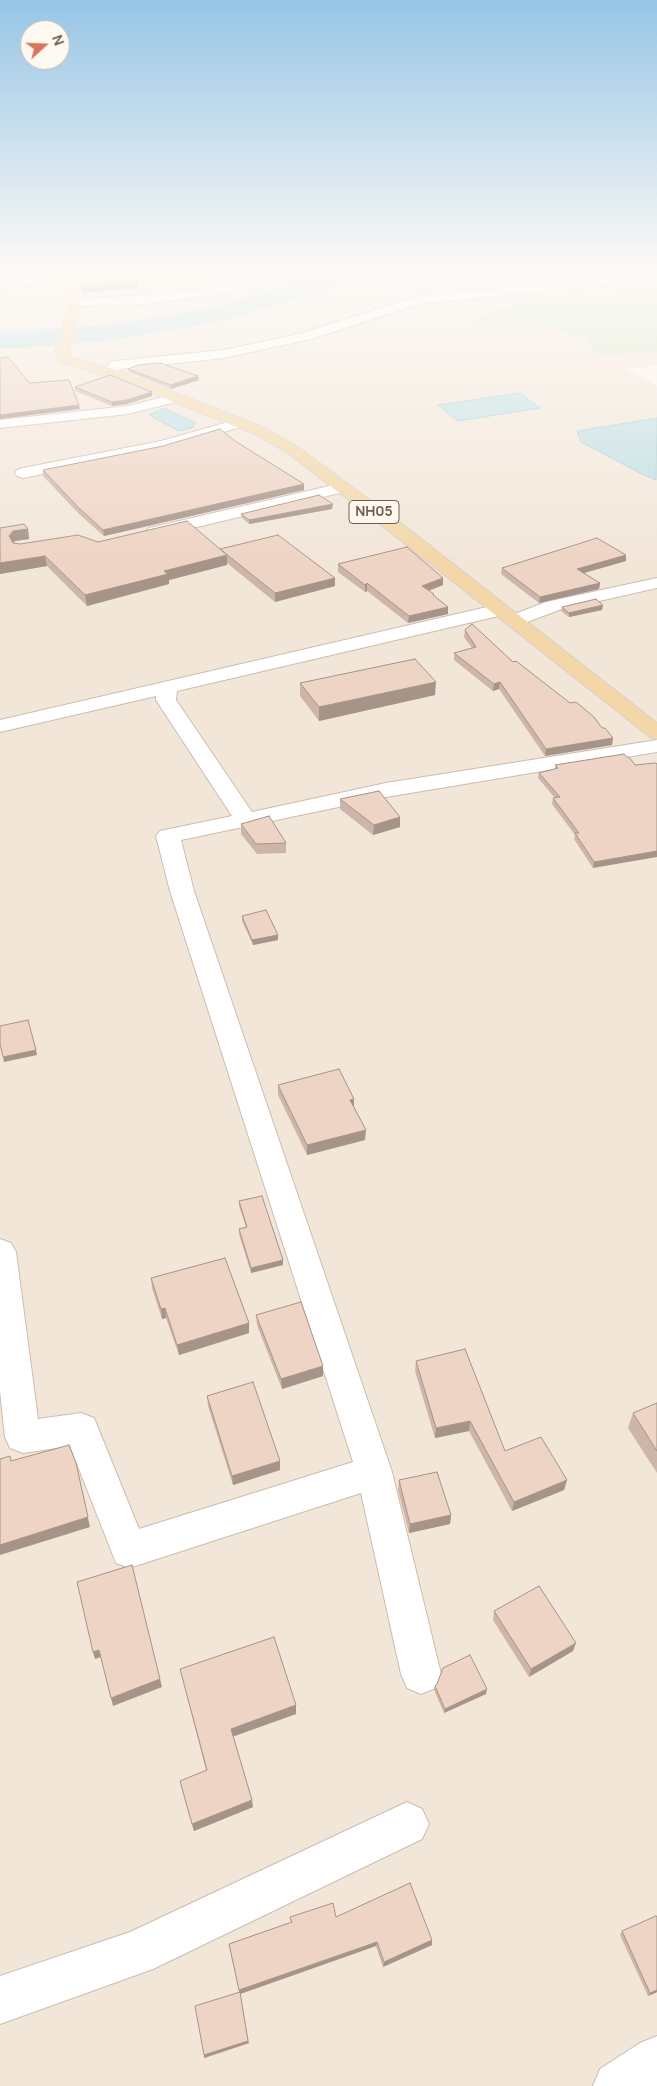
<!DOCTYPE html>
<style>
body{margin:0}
#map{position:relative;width:657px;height:2086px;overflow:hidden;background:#fbf4ea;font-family:Manrope,sans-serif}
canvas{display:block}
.north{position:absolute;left:20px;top:20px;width:50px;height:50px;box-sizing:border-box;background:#fdf8f0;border:1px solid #c6bab0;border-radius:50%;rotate:70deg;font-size:14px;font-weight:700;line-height:20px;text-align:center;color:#735c4f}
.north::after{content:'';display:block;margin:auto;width:18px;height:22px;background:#d8765b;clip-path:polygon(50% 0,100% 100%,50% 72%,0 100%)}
</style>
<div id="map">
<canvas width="657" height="2086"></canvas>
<div class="north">N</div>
</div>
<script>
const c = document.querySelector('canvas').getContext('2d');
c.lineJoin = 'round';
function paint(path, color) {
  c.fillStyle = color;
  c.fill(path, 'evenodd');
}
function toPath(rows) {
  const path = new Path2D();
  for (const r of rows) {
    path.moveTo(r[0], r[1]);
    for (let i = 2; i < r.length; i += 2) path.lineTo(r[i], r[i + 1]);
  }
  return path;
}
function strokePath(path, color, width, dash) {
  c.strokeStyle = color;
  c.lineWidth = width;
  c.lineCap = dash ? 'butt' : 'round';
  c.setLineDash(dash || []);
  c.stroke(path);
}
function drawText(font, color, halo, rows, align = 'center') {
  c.font = font + ' Manrope,sans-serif';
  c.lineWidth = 5;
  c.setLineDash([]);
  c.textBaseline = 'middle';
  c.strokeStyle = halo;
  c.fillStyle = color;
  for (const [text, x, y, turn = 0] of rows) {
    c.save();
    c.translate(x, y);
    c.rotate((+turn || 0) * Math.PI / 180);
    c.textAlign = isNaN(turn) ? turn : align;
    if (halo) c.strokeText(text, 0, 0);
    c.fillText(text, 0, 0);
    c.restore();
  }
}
paint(toPath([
 [0,269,657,269,657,366,627,369,657,386,657,2086,0,2086]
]), '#f2e6d9');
paint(toPath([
 [642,286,657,291,657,351,599,356,586,339,541,323,473,321,489,312,515,306,526,301,581,302,600,295,625,295,619,287]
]), '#d5e7c9');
const water = toPath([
 [520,393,540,408,458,421,438,405,520,393],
 [164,408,185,418,196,423,192,428,179,431,149,415,164,408],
 [657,418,656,480,640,473,581,442,577,431,657,418]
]);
paint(water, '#bfdee3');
strokePath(water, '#a7cdd4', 1);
paint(toPath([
 [340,269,535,269,532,274,524,276,459,279,388,277,351,281,260,310,210,323,106,341,23,348,0,348,0,332,106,325,209,309,340,269],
 [547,269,644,269,641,274,633,276,591,279,558,276,550,274,547,269]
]), '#bfdee3');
const minor = toPath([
 [281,269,298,269,259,287,217,295,144,304,74,306,68,302,74,298,144,296,217,287,252,281,281,269],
 [72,274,76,275,78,278,76,281,0,288,0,280,72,274],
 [644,275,657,277,657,285,644,283,618,284,419,304,311,339,224,358,120,369,114,376,109,377,102,373,111,362,116,361,224,350,303,333,418,296,644,275],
 [175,394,180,395,182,398,180,401,128,414,0,428,0,420,128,406,175,394],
 [239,419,244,420,246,423,244,426,163,450,23,478,17,476,15,473,17,470,23,468,161,441,239,419],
 [342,483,348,485,350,488,348,491,155,537,149,536,146,532,149,528,342,483],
 [657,578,657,588,559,610,514,627,507,625,505,621,507,617,546,602,657,578],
 [500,604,507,606,509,610,507,614,177,691,176,700,252,812,386,783,657,740,657,752,386,797,181,840,194,891,392,1472,441,1674,435,1688,421,1694,407,1688,401,1674,361,1493,129,1568,116,1563,70,1446,23,1453,10,1448,5,1437,0,1391,0,1239,11,1243,16,1252,38,1419,81,1413,94,1418,139,1529,353,1462,170,891,156,836,160,831,232,816,156,700,156,696,0,732,0,720,500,604],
 [407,1802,422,1809,429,1824,422,1839,153,1969,0,2024,0,1976,130,1932,407,1802],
 [657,2036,657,2086,593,2086,600,2069,640,2043,657,2036]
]);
const major = toPath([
 [64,269,76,269,80,309,69,351,70,357,120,371,265,428,299,448,402,524,657,723,657,739,650,737,390,532,289,454,255,434,110,377,59,362,55,351,68,309,64,269]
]);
strokePath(minor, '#ccbcb0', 2);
strokePath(major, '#d8d1ce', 2);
paint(minor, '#fff');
paint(major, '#f3d7a9');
paint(toPath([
 [128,369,198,376,199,380,171,389,129,372],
 [75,387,152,392,152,396,127,404,112,406,75,391],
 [235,441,304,484,304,490,104,536,80,515,43,476,43,470],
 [332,509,249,524,242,518,241,514],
 [0,528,28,529,29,539,15,541,13,543,20,544,98,542,220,549,335,586,275,602,227,563,227,565,169,580,169,584,87,606,47,566,0,574],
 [626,561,584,573,600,583,599,589,539,603,501,574,502,568],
 [338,564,443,585,429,591,434,594,434,596,448,614,408,623,367,591,365,592,338,572],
 [562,607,602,610,569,617,561,611],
 [465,630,513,662,602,728,613,738,612,745,545,756,499,689,493,691,454,660,454,653,472,648,464,637],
 [300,683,435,695,319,721,300,696],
 [624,754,593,868,574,839,575,835,552,804,553,798,555,798,538,778,539,773,555,769,555,765],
 [340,799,400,827,373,835,340,809],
 [241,824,286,843,286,853,257,854,241,834],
 [242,916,278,935,278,940,253,945,242,921],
 [278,1085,354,1099,354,1107,365,1140,307,1155,278,1095],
 [239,1201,283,1260,283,1265,251,1273,239,1234,239,1229,246,1227,239,1206],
 [151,1278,249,1323,249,1333,179,1355,166,1318,162,1319,152,1288],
 [256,1315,323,1376,282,1389,257,1325],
 [416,1361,505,1451,567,1480,564,1490,512,1511,469,1431,435,1438,415,1371],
 [207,1396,280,1461,280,1470,233,1485,208,1406],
 [657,1403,657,1473,628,1428,633,1413],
 [399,1480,451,1515,450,1524,409,1533,398,1490],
 [494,1611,573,1651,529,1677,493,1620],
 [180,1669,296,1714,233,1736,253,1807,194,1831,180,1781,206,1770],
 [435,1686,486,1694,444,1713,434,1690],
 [290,1917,336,1917,432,1940,432,1945,383,1967,376,1946,240,1994,249,2043,204,2058,204,2055,239,1992,229,1944,291,1922],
 [657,1917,657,1992,648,1996,620,1935,622,1931]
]), '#cdb6a9');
paint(toPath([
 [138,281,138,288,82,293,81,286],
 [198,376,199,380,171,389,171,385],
 [152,392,152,396,127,404,112,406,112,402],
 [79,405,80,409,0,419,0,415],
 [304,484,304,490,104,536,103,530],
 [333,504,332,509,249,524,249,520],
 [28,529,29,539,15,541,10,546,9,536,13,531],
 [227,555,227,565,169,580,169,584,87,606,85,595,164,571],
 [626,555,626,561,577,575,577,569],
 [45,556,47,566,0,574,0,563],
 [335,578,335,586,275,602,275,593],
 [443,578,443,585,422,593,422,586],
 [367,583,367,591,365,592,365,585],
 [600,583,599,589,539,603,540,597],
 [603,605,602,610,569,617,569,613],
 [448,607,448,614,408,623,409,616],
 [436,682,435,695,319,721,319,707],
 [500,682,499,689,493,691,494,684],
 [613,738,612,745,545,756,546,749],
 [400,817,400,827,373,835,374,825],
 [657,851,657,857,593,868,594,862],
 [278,935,278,940,253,945,252,940],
 [36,1050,37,1055,4,1062,3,1057],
 [354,1099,354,1109,350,1100],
 [366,1130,365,1140,307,1155,307,1145],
 [283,1260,283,1265,251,1273,251,1268],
 [165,1308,166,1318,162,1319,161,1309],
 [249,1323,249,1333,179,1355,177,1345],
 [323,1366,323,1376,282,1389,281,1379],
 [470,1421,469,1431,435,1438,436,1428],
 [280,1461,280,1470,233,1485,232,1476],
 [76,1463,90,1527,0,1555,0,1545],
 [567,1480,564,1490,512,1511,514,1502],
 [451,1515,450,1524,409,1533,410,1524],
 [576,1643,573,1651,529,1677,531,1669],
 [99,1650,101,1657,95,1659,93,1652],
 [160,1679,162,1687,113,1706,111,1698],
 [487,1689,486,1694,444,1713,445,1709],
 [296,1705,296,1714,232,1737,231,1729],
 [252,1800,253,1807,194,1831,192,1824],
 [432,1940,432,1945,383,1967,384,1962],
 [377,1942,376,1946,240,1994,239,1990],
 [657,1990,657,1992,648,1996,650,1993],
 [248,2041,249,2043,204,2058,204,2055]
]), '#a79489');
const building = toPath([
 [80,269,129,269,138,281,81,286,80,269],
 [8,357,29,383,69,380,79,405,0,415,0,358,8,357],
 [160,363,198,376,171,385,128,369,138,365,160,363],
 [110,375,152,392,127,400,112,402,75,387,110,375],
 [220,429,235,441,304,484,103,530,79,508,43,470,163,446,220,429],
 [319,495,333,504,249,520,241,514,319,495],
 [187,521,227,555,164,571,168,574,85,595,45,556,0,563,0,528,24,524,28,529,13,531,9,536,13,543,20,544,78,535,98,542,187,521],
 [278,535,335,578,275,593,220,549,278,535],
 [597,538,626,555,577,569,600,583,540,597,502,568,597,538],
 [407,547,443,578,422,586,434,594,433,595,448,607,409,616,367,583,365,585,338,564,407,547],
 [596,599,603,605,569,613,562,607,596,599],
 [472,624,513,662,516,661,570,703,576,702,594,717,602,728,605,728,613,738,546,749,500,682,494,684,454,653,476,647,465,630,472,624],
 [415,659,436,682,319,707,300,683,415,659],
 [624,754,627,757,629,757,635,765,656,763,657,764,657,851,594,862,575,833,579,833,553,798,560,797,539,773,558,768,555,765,624,754],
 [379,791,400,817,374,825,340,799,379,791],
 [269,816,286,843,256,844,241,824,269,816],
 [266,910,278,935,252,940,242,916,266,910],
 [28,1020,36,1050,3,1057,0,1044,0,1026,28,1020],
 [339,1069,354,1099,350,1100,366,1130,307,1145,278,1085,339,1069],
 [262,1196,283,1260,251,1268,239,1229,247,1227,239,1201,262,1196],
 [225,1258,249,1323,177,1345,165,1308,161,1309,151,1278,225,1258],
 [301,1302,323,1366,281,1379,256,1315,301,1302],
 [465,1349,505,1451,541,1437,567,1480,514,1502,470,1421,436,1428,416,1361,465,1349],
 [253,1382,280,1461,232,1476,207,1396,253,1382],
 [657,1403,657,1451,633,1413,657,1403],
 [69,1445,76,1463,88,1517,0,1545,0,1459,10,1456,11,1461,69,1445],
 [437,1472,451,1515,410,1524,399,1480,437,1472],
 [132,1565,160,1679,111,1698,99,1650,93,1652,77,1582,132,1565],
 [539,1586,576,1643,531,1669,494,1611,539,1586],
 [274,1637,296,1705,231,1729,252,1800,192,1824,180,1781,207,1770,180,1669,274,1637],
 [470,1655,487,1689,445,1709,435,1686,437,1684,443,1668,470,1655],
 [410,1883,432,1940,384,1962,377,1942,239,1990,229,1944,292,1922,290,1917,333,1903,336,1917,410,1883],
 [656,1916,657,1917,657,1990,650,1993,622,1931,656,1916],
 [240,1992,248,2041,204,2055,195,2006,240,1992]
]);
paint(building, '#eed4c4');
strokePath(building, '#a79489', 1);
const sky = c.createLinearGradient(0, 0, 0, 561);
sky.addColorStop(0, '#97c5e6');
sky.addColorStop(0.48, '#fdfaf6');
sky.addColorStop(1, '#fdfaf600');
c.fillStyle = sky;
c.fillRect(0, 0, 657, 561);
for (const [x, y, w] of [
 [374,512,50]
]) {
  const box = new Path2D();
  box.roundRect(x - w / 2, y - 11.5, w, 23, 4);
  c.fillStyle = '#fdf8f0';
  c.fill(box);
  strokePath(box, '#735c4f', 1);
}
drawText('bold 14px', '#735c4f', null, [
 ["NH05",374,512]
]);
</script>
